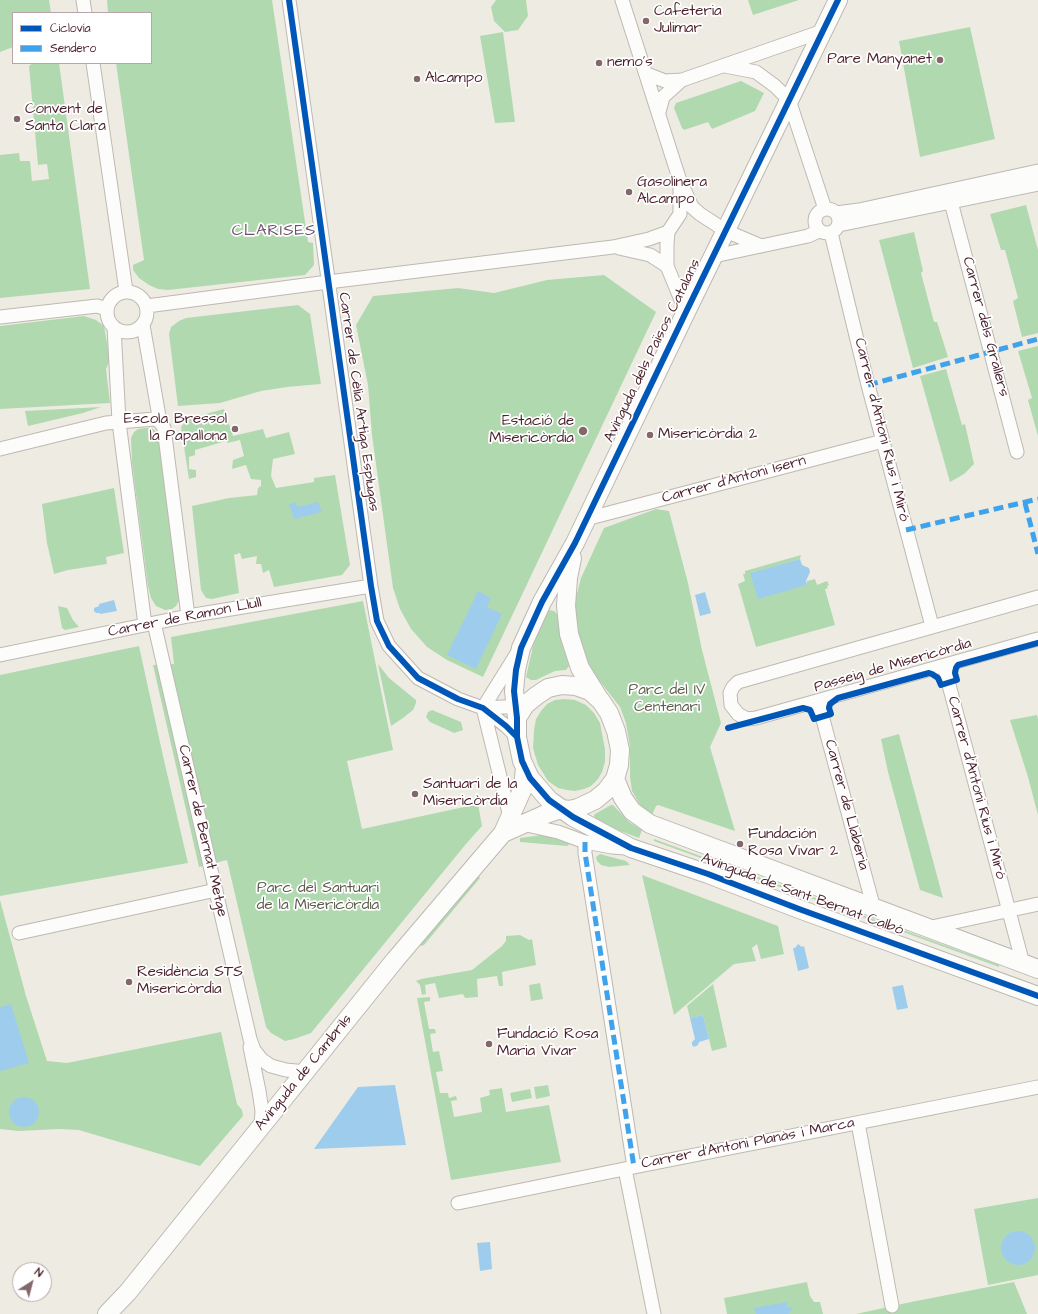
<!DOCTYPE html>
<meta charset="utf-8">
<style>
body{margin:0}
#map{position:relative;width:1038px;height:1314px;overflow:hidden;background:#eeece2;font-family:"Architects Daughter",sans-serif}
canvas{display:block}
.legend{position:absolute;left:12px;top:12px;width:140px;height:52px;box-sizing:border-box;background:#fff;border:1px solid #b7a5aa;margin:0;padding:5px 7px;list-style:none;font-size:12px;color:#4a1f2b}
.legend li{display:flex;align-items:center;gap:8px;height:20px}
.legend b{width:20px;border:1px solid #b7a5aa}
.north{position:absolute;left:12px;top:1262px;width:40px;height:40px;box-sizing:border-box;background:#fff;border:1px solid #b7a5aa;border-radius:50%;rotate:36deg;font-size:11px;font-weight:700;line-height:16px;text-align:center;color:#4a1f2b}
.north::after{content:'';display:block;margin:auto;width:14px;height:18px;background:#83676b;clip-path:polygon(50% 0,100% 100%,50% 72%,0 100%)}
</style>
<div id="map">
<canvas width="1038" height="1314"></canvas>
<ul class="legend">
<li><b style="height:5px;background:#0057b8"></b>Ciclovía</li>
<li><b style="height:5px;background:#40a2eb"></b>Sendero</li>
</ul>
<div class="north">N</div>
</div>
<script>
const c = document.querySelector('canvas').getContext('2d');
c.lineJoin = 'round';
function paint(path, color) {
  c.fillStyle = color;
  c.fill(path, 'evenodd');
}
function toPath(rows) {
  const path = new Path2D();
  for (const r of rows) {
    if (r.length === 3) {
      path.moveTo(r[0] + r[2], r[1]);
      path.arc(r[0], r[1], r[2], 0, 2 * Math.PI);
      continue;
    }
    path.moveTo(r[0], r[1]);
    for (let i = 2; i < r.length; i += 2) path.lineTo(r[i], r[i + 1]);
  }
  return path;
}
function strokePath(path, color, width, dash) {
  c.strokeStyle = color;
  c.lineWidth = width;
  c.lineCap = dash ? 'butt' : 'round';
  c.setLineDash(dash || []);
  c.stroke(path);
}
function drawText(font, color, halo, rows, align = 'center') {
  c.font = font + ' "Architects Daughter",sans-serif';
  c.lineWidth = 3.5;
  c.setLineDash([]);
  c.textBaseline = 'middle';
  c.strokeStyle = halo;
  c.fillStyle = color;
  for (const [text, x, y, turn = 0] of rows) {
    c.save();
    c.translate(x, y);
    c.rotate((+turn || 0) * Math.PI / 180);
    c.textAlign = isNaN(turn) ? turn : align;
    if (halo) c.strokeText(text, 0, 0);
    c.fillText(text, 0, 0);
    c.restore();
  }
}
paint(toPath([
 [0,0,49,0,51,13,13,13,13,47,0,52],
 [107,0,272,0,308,242,313,243,314,265,305,275,168,290,158,289,149,285,139,278,133,270,133,265,144,260,116,63,151,63,151,13,108,13],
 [496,0,526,0,528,16,518,30,505,32,494,21,491,7],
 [748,0,799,0,753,15],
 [970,27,995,139,920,157,899,41],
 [503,32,515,122,495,123,480,36],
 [33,63,59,63,90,289,0,298,0,155,19,153,20,161,30,161,32,181,49,179,47,164,38,165,29,66],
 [741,81,764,93,755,111,712,129,708,122,684,130,682,128,674,108,676,103],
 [1026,205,1038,250,1038,333,1022,337,1013,301,1018,298,1005,250,1001,250,990,214],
 [914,232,923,271,921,273,934,322,937,322,948,357,913,368,879,240],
 [604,275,656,312,483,677,447,660,427,647,411,629,400,609,393,588,372,435,368,385,356,325,373,296,458,288,494,293,547,280],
 [298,305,310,314,321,384,287,387,261,391,220,403,178,406,169,334,171,327,179,321,186,318],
 [84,316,96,320,104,326,110,360,106,369,110,403,0,409,0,326],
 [1038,346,1038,436,1028,400,1032,398,1018,351],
 [946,369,962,425,965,424,974,464,964,474,950,482,920,376],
 [101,407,83,413,28,426,25,411],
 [224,409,233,436,263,429,266,438,289,432,295,454,273,459,271,476,276,488,314,482,314,478,335,475,350,565,342,575,274,587,269,570,263,573,261,564,256,564,257,556,242,559,240,553,234,555,239,593,212,599,206,598,201,590,192,506,229,498,257,495,258,488,261,486,261,480,251,479,246,465,232,469,233,460,244,456,240,440,227,443,226,441,195,450,195,455,189,457,189,469,196,470,196,477,189,479,181,427,187,419],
 [145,428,152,428,158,433,181,597,176,606,172,609,165,610,156,606,151,598,148,586,132,463,131,438,134,432,138,429],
 [114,488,124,553,106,557,107,564,68,570,54,574,47,543,42,504],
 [656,509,669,511,688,583,702,650,721,723,710,747,735,831,658,805,656,806,652,815,643,810,632,791,630,777,630,747,626,723,620,707,598,679,589,664,581,644,576,619,575,602,581,578,604,528],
 [801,555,800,559,751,573,807,585,807,581,815,579,817,585,827,581,829,585,827,586,828,588,825,589,835,625,756,647,738,584,745,581,743,574,745,574,745,571],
 [363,601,393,750,347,761,362,829,478,804,482,826,466,844,311,1033,294,1039,285,1041,271,1033,266,1027,227,860,199,867,153,665,174,664,171,637],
 [58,606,67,608,73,620,79,627,65,630,62,628],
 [549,610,554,611,557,614,563,647,569,666,566,670,555,671,536,680,531,680,526,677,533,646,545,613],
 [139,646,163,756,188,863,0,896,0,675],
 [378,664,389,678,416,700,416,703,413,710,403,718,391,726],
 [564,699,575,700,586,705,594,713,600,723,605,749,605,762,602,772,598,779,591,786,584,789,575,791,567,790,558,788,548,781,538,765,533,748,534,730,536,719,541,711,547,704,555,700],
 [432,710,461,722,463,730,454,733,430,722,426,717,428,712],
 [1037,715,1038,719,1038,815,1028,777,1010,720],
 [899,734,943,898,920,890,888,772,881,739],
 [611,805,613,805,629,822,642,830,639,838,599,823,595,820,594,815,595,814],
 [542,835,549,836,568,843,569,845,567,846,520,842,520,838],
 [654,839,999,965,999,967,654,841],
 [600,854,626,861,630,865,609,867,601,865,597,861,596,857],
 [642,875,778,926,784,954,761,959,757,944,752,948,756,961,734,964,674,1015],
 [477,876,479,876,480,878,424,945,421,946,420,943],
 [0,900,26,996,47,1061,67,1063,221,1032,237,1104,242,1110,243,1116,200,1166,79,1130,59,1129,18,1131,0,1129],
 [520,935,529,940,532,939,536,965,502,972,503,986,499,986,497,976,477,979,478,997,465,998,463,994,439,998,435,983,425,985,426,994,422,995,420,985,416,981,421,979,472,970,502,946,506,941,506,936],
 [540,983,543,999,531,1001,529,985],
 [713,984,727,1047,712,1051,703,1015,690,1018,687,1006],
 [430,997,430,1001,424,1002,429,1029,435,1029,436,1033,430,1034,433,1052,439,1051,443,1071,436,1072,440,1093,448,1093,449,1098,456,1096,457,1100,451,1101,454,1117,482,1112,480,1098,490,1095,489,1090,502,1088,506,1112,549,1105,561,1162,451,1180,417,998],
 [548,1085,550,1096,536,1099,534,1087],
 [530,1089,532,1098,512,1102,510,1093],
 [1038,1198,1038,1275,988,1285,974,1209],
 [807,1282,810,1296,814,1302,820,1302,823,1314,727,1314,724,1298],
 [1014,1282,1027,1314,856,1314,911,1302]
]), '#b1d9b0');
paint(toPath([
 [296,502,297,507,318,502,322,512,294,519,289,504],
 [800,559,802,565,809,568,810,572,806,581,807,585,758,599,750,573],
 [478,591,491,598,487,607,502,614,476,669,447,655],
 [705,592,711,613,700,616,695,595],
 [114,600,117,611,100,614,100,613,96,613,94,611,94,608,99,606,99,604],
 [798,944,802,947,804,946,809,968,798,971,793,948,795,948],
 [903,985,908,1008,897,1010,892,987],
 [11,1004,29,1063,0,1071,0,1007],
 [703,1015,709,1039,699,1042,698,1045,694,1047,692,1045,692,1042,695,1039,690,1018],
 [395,1085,406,1145,314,1149,358,1087],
 [24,1112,15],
 [1018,1248,17],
 [490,1242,492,1269,480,1271,477,1243],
 [787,1302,787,1307,790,1307,792,1309,789,1314,756,1314,754,1308]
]), '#9eccec');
const street = toPath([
 [83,0,85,13],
 [289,0,371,586,377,621,389,646,418,678,458,699,483,708,506,726,517,737],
 [622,0,679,178,692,207,700,214,726,231,761,246],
 [93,63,126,291],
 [725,66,756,72,775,86,789,100,825,209],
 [647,74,665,81,682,80,823,31],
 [659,112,663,97,682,80],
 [680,186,680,214,668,232,667,244,667,266,686,312],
 [951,202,1017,452],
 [827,221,12],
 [836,213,859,210,1038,171],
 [839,225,1038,184],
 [831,233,868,385,932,626],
 [619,248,650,255,667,266],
 [714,256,808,236,819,231],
 [127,312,20],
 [147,306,328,282,613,247,649,239,668,232],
 [0,317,97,306,107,309],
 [143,325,160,422],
 [114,327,119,422,145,625],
 [0,449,106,423,155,419,160,422,164,428,188,616],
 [586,519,883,441],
 [1038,597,738,682,733,687,730,693,731,705,738,714,747,719,756,718,1038,639],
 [154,623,250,1039,254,1050,262,1060,271,1066,286,1070,306,1072],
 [0,655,188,616,371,586],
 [944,666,1023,964],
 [818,701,874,909],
 [483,708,510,817],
 [483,708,516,655],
 [483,708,523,706],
 [522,824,558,832,585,842,612,847,625,848],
 [585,842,585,853,634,1167],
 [927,928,1038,904],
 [19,933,216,890],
 [250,1047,259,1091,262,1111,261,1126],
 [858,1123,892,1306],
 [625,1169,654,1314],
 [458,1203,634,1167,1038,1087]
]);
const secondary = toPath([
 [838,0,686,312,575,543,542,602,521,648,516,670,514,691,517,718,517,737,522,761,530,778,549,800,573,817,631,848,708,874,799,909,1038,996],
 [572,558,568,578,566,606,569,634,580,668,598,697],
 [615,779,623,798,632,811,650,824,1038,969],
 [503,833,546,814,561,809,570,810,578,808,595,800,606,791,615,779,619,765,620,750,616,731,609,713,601,701,590,691,576,686,562,685,548,688,536,696,525,705,517,718],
 [107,1314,128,1292,395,960,503,833,523,788,525,767]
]);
strokePath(street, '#beb8b3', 15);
strokePath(secondary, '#beb8b3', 20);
strokePath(street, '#fcfcfb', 13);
strokePath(secondary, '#fcfcfb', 18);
strokePath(toPath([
 [868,385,1038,339],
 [1025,503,1038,554],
 [906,530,1038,499],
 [585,842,585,853,634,1167]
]), '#40a2eb', 5, [10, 5]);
strokePath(toPath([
 [289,0,371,586,377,621,389,646,418,678,458,699,483,708,506,726,517,737],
 [838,0,686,312,575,543,542,602,521,648,516,670,514,691,517,718,517,737,522,761,530,778,549,800,573,817,631,848,708,874,799,909,1038,996],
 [728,728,803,708,810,710,814,719,831,714,829,708,830,704,838,698,929,673,932,674,938,678,941,685,957,680,955,673,956,668,958,665,1038,643]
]), '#0057b8', 6);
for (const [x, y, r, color] of [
 [646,21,4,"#83676b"],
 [940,60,4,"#83676b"],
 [599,63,4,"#83676b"],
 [417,79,4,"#83676b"],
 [17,119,4,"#83676b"],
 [629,192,4,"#83676b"],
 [235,429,4,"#83676b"],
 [583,431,5,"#83676b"],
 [650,435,4,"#83676b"],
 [415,794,4,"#83676b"],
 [740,844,4,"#83676b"],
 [129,982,4,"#83676b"],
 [489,1044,4,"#83676b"]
]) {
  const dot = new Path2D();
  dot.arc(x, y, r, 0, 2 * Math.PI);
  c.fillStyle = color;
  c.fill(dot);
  strokePath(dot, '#fff', 1.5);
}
drawText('15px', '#4a1f2b', '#fff', [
 ["Cafeteria",654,12],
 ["Julimar",654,29],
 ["Pare Manyanet",932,60,"right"],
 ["nemo’s",607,63],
 ["Alcampo",425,79],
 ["Convent de",25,110],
 ["Santa Clara",25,127],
 ["Gasolinera",637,183],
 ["Alcampo",637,200],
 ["Escola Bressol",227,420,"right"],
 ["la Papallona",227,437,"right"],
 ["Estació de",574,422,"right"],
 ["Misericòrdia",574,439,"right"],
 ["Misericòrdia 2",658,435],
 ["Santuari de la",423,785],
 ["Misericòrdia",423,802],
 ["Fundación",748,835],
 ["Rosa Vivar 2",748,852],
 ["Residència STS",137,973],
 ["Misericòrdia",137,990],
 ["Fundació Rosa",497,1035],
 ["Maria Vivar",497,1052]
], 'left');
drawText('15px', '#4a1f2b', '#fff', [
 ["Carrer dels Grallers",985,327,75],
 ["Avinguda dels Països Catalans",653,351,-64],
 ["Carrer de Cèlia Artiga Esplugas",358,402,82],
 ["Carrer d'Antoni Rius i Miró",881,430,76],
 ["Carrer d'Antoni Isern",734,480,-15],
 ["Carrer de Ramon Llull",185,618,-11],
 ["Passeig de Misericòrdia",893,666,-16],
 ["Carrer d'Antoni Rius i Miró",976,788,75],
 ["Carrer de Llaberia",846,805,75],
 ["Carrer de Bernat Metge",202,831,77],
 ["Avinguda de Sant Bernat Calbó",802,895,20],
 ["Avinguda de Cambrils",304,1073,-51],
 ["Carrer d'Antoni Planàs i Marca",748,1144,-11]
]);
drawText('15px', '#5d5b4b', '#fff', [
 ["Parc del IV",667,691],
 ["Centenari",667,708],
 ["Parc del Santuari",318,889],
 ["de la Misericòrdia",318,906]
]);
c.letterSpacing = '1px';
drawText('16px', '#6e4e6b', '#fff', [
 ["CLARISES",274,232]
]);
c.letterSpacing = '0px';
</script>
